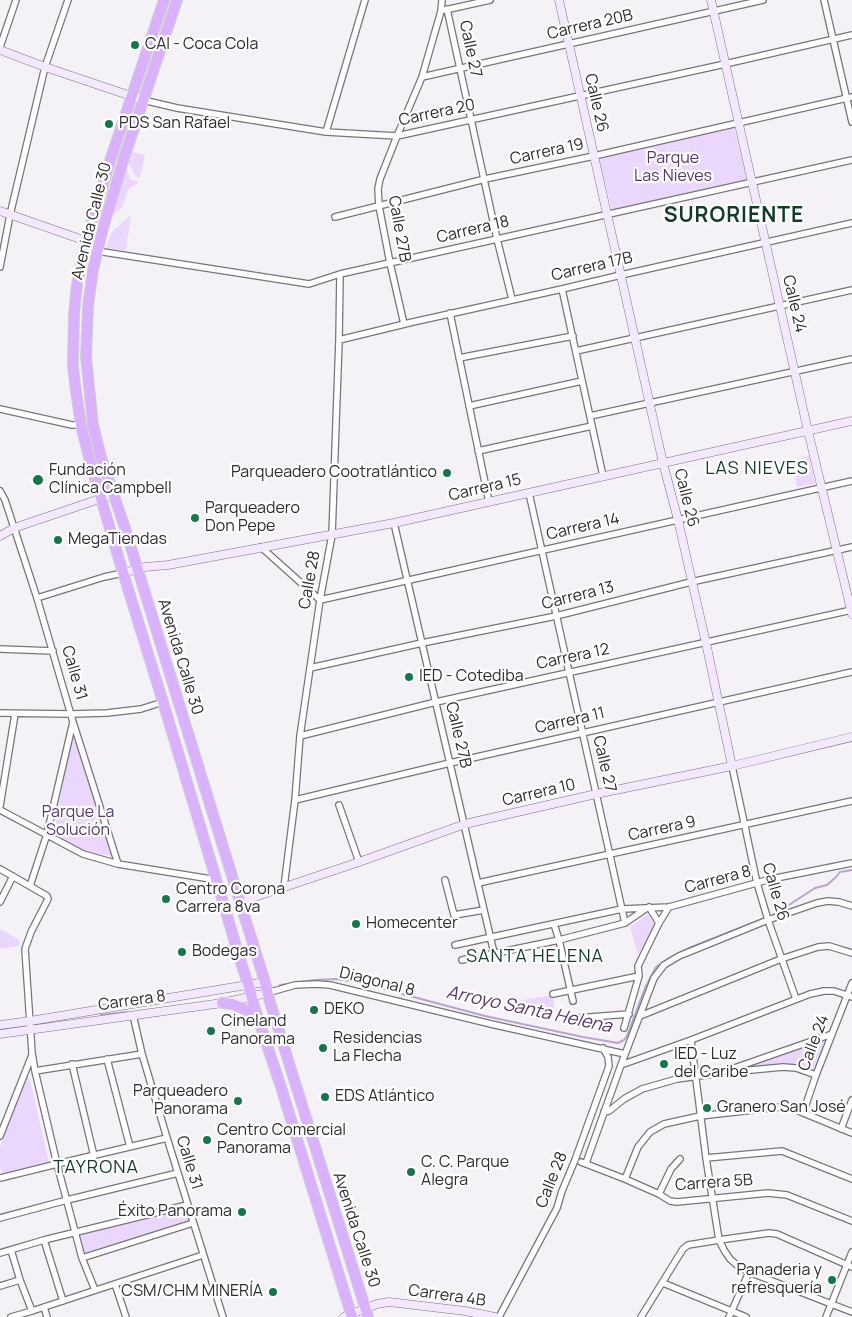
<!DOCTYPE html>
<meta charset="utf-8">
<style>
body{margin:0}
canvas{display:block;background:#f5f2f7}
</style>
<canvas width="852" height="1317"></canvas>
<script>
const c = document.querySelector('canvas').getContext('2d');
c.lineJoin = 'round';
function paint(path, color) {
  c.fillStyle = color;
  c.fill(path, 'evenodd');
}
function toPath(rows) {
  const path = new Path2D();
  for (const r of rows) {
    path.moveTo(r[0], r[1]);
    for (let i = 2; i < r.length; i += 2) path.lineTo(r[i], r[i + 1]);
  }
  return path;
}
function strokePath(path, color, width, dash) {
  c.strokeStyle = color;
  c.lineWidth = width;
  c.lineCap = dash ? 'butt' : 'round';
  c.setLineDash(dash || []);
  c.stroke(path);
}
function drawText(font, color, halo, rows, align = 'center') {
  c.font = font + ' Manrope,sans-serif';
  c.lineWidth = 4.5;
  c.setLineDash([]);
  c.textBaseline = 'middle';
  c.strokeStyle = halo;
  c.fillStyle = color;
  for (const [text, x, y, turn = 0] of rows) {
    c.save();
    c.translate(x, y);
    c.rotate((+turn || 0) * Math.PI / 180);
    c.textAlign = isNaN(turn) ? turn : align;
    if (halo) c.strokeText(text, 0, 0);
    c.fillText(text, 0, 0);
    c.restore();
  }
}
paint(toPath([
 [734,127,747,179,612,210,599,158],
 [133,152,145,155,140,178,137,177,134,174,129,163],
 [127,169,130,179,138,182,137,184,131,187,128,191,122,208,111,217],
 [131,215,126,250,106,248,111,233],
 [809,456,815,484,797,487,791,460],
 [73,734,115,857,80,850,53,834],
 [648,914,655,925,638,955,630,927],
 [0,929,20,940,19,946,0,949],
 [553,995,555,1012,503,1003],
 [827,1038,815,1072,792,1066,744,1068,743,1066],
 [27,1076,30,1079,49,1163,2,1174,0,1166,0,1147],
 [185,1208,191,1222,84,1254,76,1234]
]), '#ebd7fd');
strokePath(toPath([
 [772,916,815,888,827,885,836,877,840,872,852,870],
 [280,985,315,980,337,979,361,983,485,1016,583,1037,618,1043,624,1040,627,1036,645,988,656,967,670,958,689,948,765,918],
 [101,1015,127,1012]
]), '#baa4cd', 2);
const street = toPath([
 [824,0,852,122],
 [447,9,497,239,512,299],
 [445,10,490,0],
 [0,47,16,0],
 [422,77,763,0],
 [143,100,177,108,326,132,397,136,725,64,852,35],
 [326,132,365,0],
 [335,217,485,179,594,156,852,97],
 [97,251,309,284,340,274,852,160],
 [0,267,10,215,45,67,68,0],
 [562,289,603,476],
 [450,313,489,502],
 [404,324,390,263,379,206,378,189,380,179,397,136,422,77,441,11,442,0],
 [339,340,413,322,562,289,621,275,852,223],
 [576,351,852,290],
 [459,358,573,336],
 [469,406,582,381],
 [0,409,72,425,81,425],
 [590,416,852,359],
 [478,451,592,426],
 [0,491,5,500,37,598,73,722,118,864],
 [529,493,625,923],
 [394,523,494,953],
 [261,547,320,600,852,481],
 [37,598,104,577,123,573],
 [0,649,53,651],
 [310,668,422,643,556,616,691,582,852,547],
 [0,713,71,714,107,713,141,709,163,702],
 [300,736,436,702,852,610],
 [732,766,757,883,768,920,796,999],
 [295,800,450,763,852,672],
 [339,805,359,862],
 [0,806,15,714],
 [0,810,83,854,118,864,217,880],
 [0,869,47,896,48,899,31,932,25,949,32,1053,35,1071,57,1164,82,1258,95,1290],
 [445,880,454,915,484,910],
 [478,883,852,801],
 [30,886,47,834,73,722],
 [284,887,295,800,300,736,320,600,332,535,339,340,340,274],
 [0,902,13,876],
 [649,907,659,923],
 [554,924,559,940,573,1001],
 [455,945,622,909,669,907,771,879,852,863],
 [462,960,559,940,625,923,647,908],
 [267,993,295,985,317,984,330,985,491,1024,625,1054],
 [553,994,639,976],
 [133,1015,142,1054,167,1138,223,1317],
 [640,1016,781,959,818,947,829,946,852,953],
 [577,1018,629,1014],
 [624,1028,639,976,638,966,659,923,669,907],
 [691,1040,706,1158,719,1240,724,1250,730,1259,738,1266,749,1272,852,1312],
 [107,1059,130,1147],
 [72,1064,94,1156],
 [621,1065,691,1040,810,994,824,991,834,991,852,997],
 [35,1071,142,1054],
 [730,1072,783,1067,796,1068,816,1075],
 [604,1112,609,1111,624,1099,642,1089,677,1079,720,1073,832,1034],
 [803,1113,816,1075,852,983],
 [841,1129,852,1100],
 [0,1136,32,1055],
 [706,1158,782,1151,852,1179],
 [581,1162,625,1179,659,1194,670,1201,677,1202,768,1193,787,1195,852,1221],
 [586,1163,621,1065,654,978,664,965,679,956,768,920,817,903,828,901,839,902,852,906],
 [0,1178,57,1164,167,1138],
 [625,1179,638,1147,650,1132,664,1124,700,1116,780,1107,789,1107,852,1133],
 [659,1194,671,1169,680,1159],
 [0,1218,67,1200,178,1173],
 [44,1240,63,1301],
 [11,1250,20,1280,32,1311],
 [0,1253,44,1240,187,1205],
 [82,1258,193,1223],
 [663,1283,746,1317],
 [115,1284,126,1317],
 [0,1286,20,1280],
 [44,1307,47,1317],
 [11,1317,32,1311,203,1255],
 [499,1317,557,1208,562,1191,575,1160,609,1066,608,1057,603,1048],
 [641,1317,683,1249,688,1245,719,1240,769,1233,777,1234,852,1267],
 [729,1317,749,1272],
 [826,1317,852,1252]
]);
const secondary = toPath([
 [559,0,663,463,678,520,706,643,732,766],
 [711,0,808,431,852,614],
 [0,50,45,67,143,100],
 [0,211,86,241],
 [0,536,14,528,114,494],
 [123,573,145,567,168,565,394,523,852,421],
 [240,902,359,862,465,824,596,794,732,766,852,737],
 [0,1025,30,1021,265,982],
 [0,1034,222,1003,267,993],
 [344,1317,377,1304,389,1302,465,1311,495,1317]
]);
const highway = toPath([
 [164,0,111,158,86,241,77,284,74,314,73,367,76,391,81,425,90,461,121,566,163,702,243,969,249,986,254,1006,281,1087,352,1317],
 [177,0,124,158,103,228,93,270,88,306,86,357,93,425,101,457,125,528,240,902,265,982,270,1002,368,1317],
 [222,1003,232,1004,242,1008,259,1020]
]);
strokePath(street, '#777579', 8);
strokePath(secondary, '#777579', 9);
strokePath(highway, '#d1d1d1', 12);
strokePath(street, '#fff', 5.5);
strokePath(secondary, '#f4e8fe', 8);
strokePath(highway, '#dab1fd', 10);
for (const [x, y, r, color] of [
 [135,45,5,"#15754c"],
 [109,124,5,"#15754c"],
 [447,473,5,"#15754c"],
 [38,480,6,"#15754c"],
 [195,518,5,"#15754c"],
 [58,540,5,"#15754c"],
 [409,677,5,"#15754c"],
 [166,899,5,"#15754c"],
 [356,924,5,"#15754c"],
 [182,952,5,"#15754c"],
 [314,1010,5,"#15754c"],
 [211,1031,5,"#15754c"],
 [323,1048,5,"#15754c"],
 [664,1064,5,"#15754c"],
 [325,1097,5,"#15754c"],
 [238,1101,5,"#15754c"],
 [707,1108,5,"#15754c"],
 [207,1140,5,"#15754c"],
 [411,1172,5,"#15754c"],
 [242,1212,5,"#15754c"],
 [832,1280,5,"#15754c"],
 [273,1292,5,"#15754c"]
]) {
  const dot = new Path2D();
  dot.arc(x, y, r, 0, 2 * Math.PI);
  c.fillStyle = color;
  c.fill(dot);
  strokePath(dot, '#fff', 2);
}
drawText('16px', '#2d2c2e', '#fff', [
 ["Carrera 20B",590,25,-13],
 ["Calle 27",470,49,78],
 ["Calle 26",596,103,77],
 ["Carrera 20",437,113,-12],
 ["Carrera 19",547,152,-12],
 ["Avenida Calle 30",92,221,-76],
 ["Calle 27B",399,229,80],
 ["Carrera 18",473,230,-13],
 ["Carrera 17B",592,267,-13],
 ["Calle 24",794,304,77],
 ["Carrera 15",485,488,-13],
 ["Calle 26",686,498,76],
 ["Carrera 14",583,527,-13],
 ["Calle 28",310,580,-80],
 ["Carrera 13",578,596,-14],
 ["Avenida Calle 30",180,657,73],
 ["Carrera 12",573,657,-12],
 ["Calle 31",74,673,74],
 ["Carrera 11",570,721,-13],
 ["Calle 27B",458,735,77],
 ["Calle 27",604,764,77],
 ["Carrera 10",539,793,-13],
 ["Carrera 9",662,829,-12],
 ["Carrera 8",718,880,-15],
 ["Calle 26",775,892,74],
 ["Diagonal 8",377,982,14],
 ["Carrera 8",132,1001,-8],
 ["Calle 24",814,1043,-69],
 ["Calle 31",189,1163,73],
 ["Calle 28",552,1180,-68],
 ["Carrera 5B",714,1183,-4],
 ["Avenida Calle 30",356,1230,72],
 ["Carrera 4B",447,1296,8]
]);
drawText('16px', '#2d2c2e', '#fff', [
 ["CAI - Coca Cola",145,45],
 ["PDS San Rafael",119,124],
 ["Fundación",49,471],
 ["Clínica Campbell",49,489],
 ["Parqueadero Cootratlántico",437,473,"right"],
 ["Parqueadero",205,509],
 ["Don Pepe",205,527],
 ["MegaTiendas",68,540],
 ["IED - Cotediba",419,677],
 ["Centro Corona",176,890],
 ["Carrera 8va",176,908],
 ["Homecenter",366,924],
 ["Bodegas",192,952],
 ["DEKO",324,1010],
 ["Cineland",221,1022],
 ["Panorama",221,1040],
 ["Residencias",333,1039],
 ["La Flecha",333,1057],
 ["IED - Luz",674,1055],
 ["del Caribe",674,1073],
 ["Parqueadero",228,1092,"right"],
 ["Panorama",228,1110,"right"],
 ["EDS Atlántico",335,1097],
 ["Granero San José",717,1108],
 ["Centro Comercial",217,1131],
 ["Panorama",217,1149],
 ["C. C. Parque",421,1163],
 ["Alegra",421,1181],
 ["Éxito Panorama",232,1212,"right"],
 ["Panaderia y",822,1271,"right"],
 ["refresquería",822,1289,"right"],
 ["CSM/CHM MINERÍA",263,1292,"right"]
], 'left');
drawText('16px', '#55376c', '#fff', [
 ["Parque",673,159],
 ["Las Nieves",673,177],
 ["Parque La",78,813],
 ["Solución",78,831]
]);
c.letterSpacing = '1px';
drawText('18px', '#123c28', '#fff', [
 ["LAS NIEVES",757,469],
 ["SANTA HELENA",535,957],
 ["TAYRONA",96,1168]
]);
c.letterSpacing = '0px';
drawText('italic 18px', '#54366b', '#fff', [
 ["Arroyo Santa Helena",529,1010,12]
]);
c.letterSpacing = '1px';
drawText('bold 21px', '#123c28', '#fff', [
 ["SURORIENTE",734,216]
]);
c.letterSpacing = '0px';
</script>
